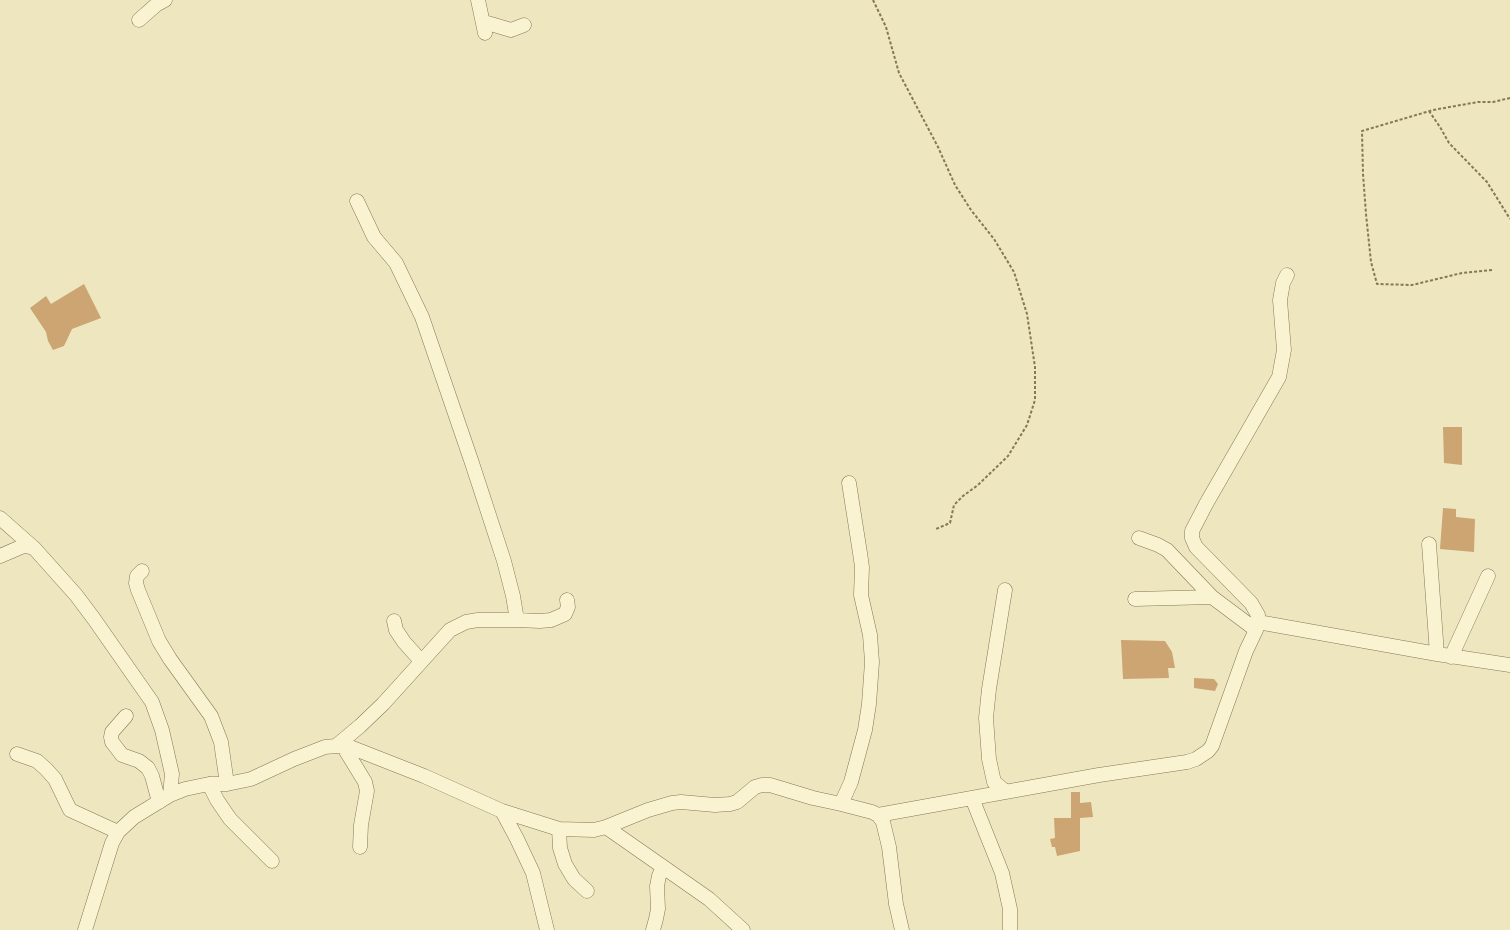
<!DOCTYPE html>
<style>
body{margin:0}
canvas{display:block;background:#eee6be}
</style>
<canvas width="1510" height="930"></canvas>
<script>
const c = document.querySelector('canvas').getContext('2d');
c.lineJoin = 'round';
function paint(path, color) {
  c.fillStyle = color;
  c.fill(path, 'evenodd');
}
function toPath(rows) {
  const path = new Path2D();
  for (const r of rows) {
    path.moveTo(r[0], r[1]);
    for (let i = 2; i < r.length; i += 2) path.lineTo(r[i], r[i + 1]);
  }
  return path;
}
function strokePath(path, color, width, dash) {
  c.strokeStyle = color;
  c.lineWidth = width;
  c.lineCap = dash ? 'butt' : 'round';
  c.setLineDash(dash || []);
  c.stroke(path);
}
paint(toPath([
 [84,284,101,318,72,329,64,346,53,350,48,341,46,332,30,308,46,296,51,304],
 [1443,427,1462,427,1462,465,1444,463],
 [1443,508,1456,509,1456,517,1475,519,1474,552,1440,549],
 [1121,640,1165,641,1172,652,1175,668,1168,668,1169,678,1123,679],
 [1194,678,1214,679,1218,684,1215,691,1194,688],
 [1071,792,1080,792,1080,803,1091,802,1093,817,1080,818,1080,851,1057,856,1055,847,1052,847,1050,839,1055,838,1054,818,1071,818]
]), '#cca573');
const minor = toPath([
 [478,0,485,33],
 [139,20,156,5,165,0],
 [484,22,511,30,524,25],
 [357,201,374,237,396,263,422,317,472,463,504,561,513,596,517,620],
 [0,518,34,548],
 [1139,538,1158,545,1167,550,1212,597,1256,630],
 [1429,544,1437,654,1510,665],
 [0,556,21,547,26,546,34,548,76,595,94,619,152,702,162,730,172,774,170,795],
 [142,571,137,576,136,583,138,590,159,641,170,659,211,716,221,742,227,784],
 [1005,590,989,689,986,718,989,759,994,782,1006,792],
 [1135,599,1212,597],
 [394,621,396,630,404,642,421,661],
 [1258,622,1437,654],
 [1451,657,1488,576],
 [126,716,112,732,111,737,112,742,122,755,139,761,148,768,152,776,159,802],
 [336,746,360,726,383,704,450,630,466,622,478,620,517,620,540,621,551,620,565,614,568,607,567,600],
 [343,746,365,782,367,791,361,825,360,847],
 [17,754,37,761,46,769,55,779,70,810,118,832],
 [209,784,217,800,230,819,272,861],
 [972,798,1002,873,1010,909,1010,930],
 [841,804,872,812,878,815,883,822,889,847,896,904,902,930],
 [502,811,517,839,533,873,547,930],
 [878,815,1099,775,1187,762,1196,759,1208,751,1212,746,1246,651,1256,630,1258,615,1251,603,1196,547,1192,538,1192,531,1206,504,1279,377,1284,350,1280,300,1283,283,1287,275],
 [606,827,709,899,743,930],
 [559,829,560,848,565,864,574,879,587,891],
 [85,930,112,843,118,832,134,817,170,795,185,789,209,784,227,784,251,779,294,759,325,747,336,746,350,747,424,776,502,811,559,829,594,830,606,827,648,810,672,803,681,802,715,805,730,804,737,802,755,787,762,785,770,785,813,798,841,804,851,782,865,730,869,704,872,662,870,635,861,595,862,567,860,553,849,483],
 [653,930,656,919,658,909,657,886,659,876,663,867]
]);
strokePath(minor, '#867757', 15);
strokePath(toPath([
 [873,0,886,27,899,73,938,147,955,185,971,210,994,239,1014,272,1027,314,1035,367,1035,400,1027,425,1008,456,978,485,963,496,954,505,950,523,936,529],
 [1429,111,1440,127,1449,143,1487,182,1510,219],
 [1492,270,1462,273,1412,285,1377,284,1371,262,1366,214,1363,174,1362,131,1433,110,1478,102,1493,102,1510,98]
]), '#867757', 2, [3, 2]);
strokePath(minor, '#f9f3d1', 14);
</script>
